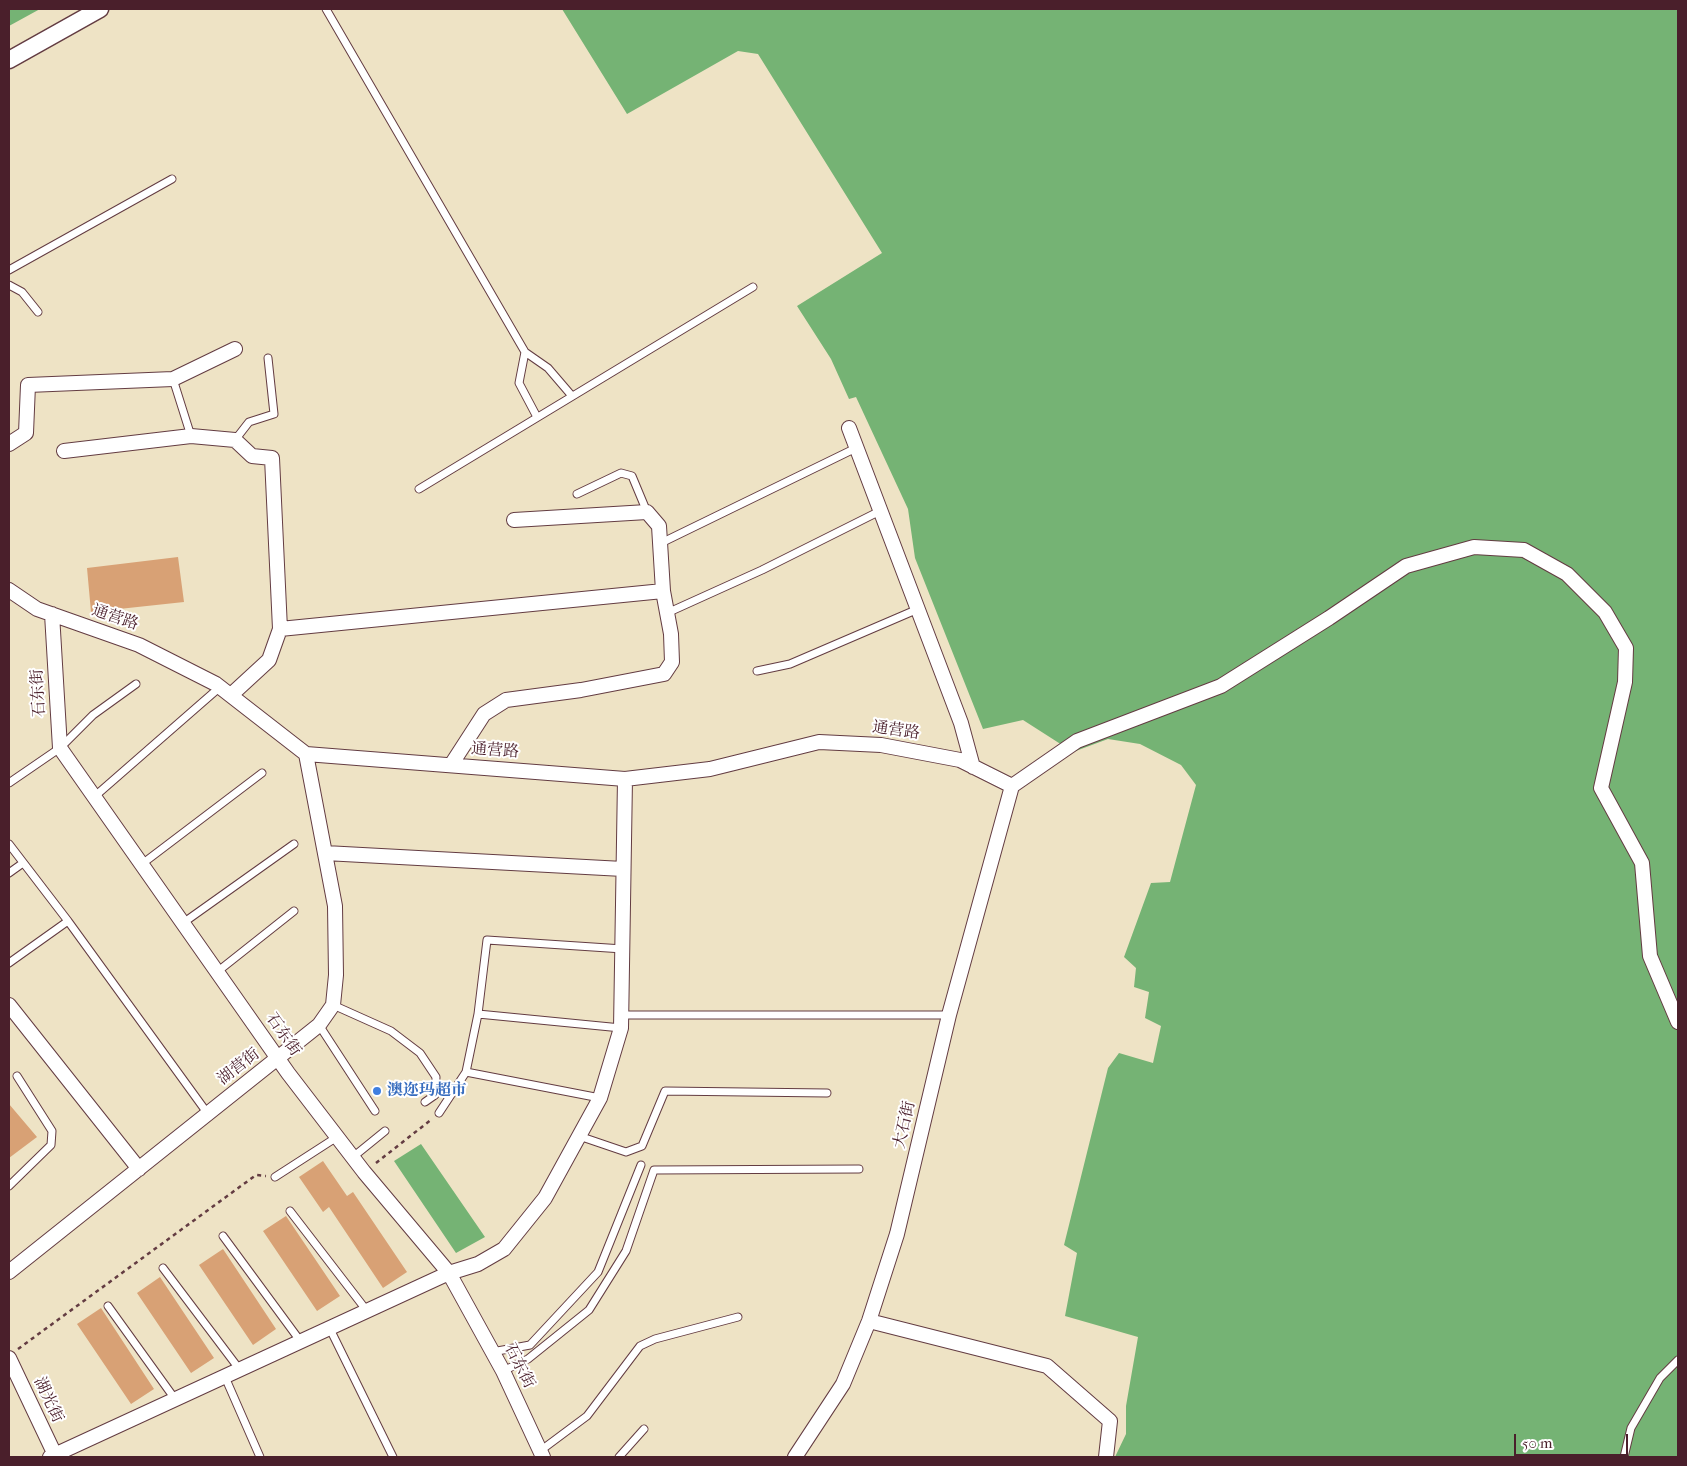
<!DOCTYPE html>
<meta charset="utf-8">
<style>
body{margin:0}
#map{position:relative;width:1687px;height:1466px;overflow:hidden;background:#eee3c5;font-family:"IM FELL French Canon",serif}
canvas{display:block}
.frame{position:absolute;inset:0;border:10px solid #4a1f2b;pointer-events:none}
.scale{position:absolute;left:1514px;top:1434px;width:114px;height:22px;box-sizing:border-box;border:2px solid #4a1f2b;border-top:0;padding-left:6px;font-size:15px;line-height:18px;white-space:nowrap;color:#4a1f2b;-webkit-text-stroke:4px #fff;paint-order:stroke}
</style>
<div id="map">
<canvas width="1687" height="1466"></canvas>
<div class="frame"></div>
<div class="scale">50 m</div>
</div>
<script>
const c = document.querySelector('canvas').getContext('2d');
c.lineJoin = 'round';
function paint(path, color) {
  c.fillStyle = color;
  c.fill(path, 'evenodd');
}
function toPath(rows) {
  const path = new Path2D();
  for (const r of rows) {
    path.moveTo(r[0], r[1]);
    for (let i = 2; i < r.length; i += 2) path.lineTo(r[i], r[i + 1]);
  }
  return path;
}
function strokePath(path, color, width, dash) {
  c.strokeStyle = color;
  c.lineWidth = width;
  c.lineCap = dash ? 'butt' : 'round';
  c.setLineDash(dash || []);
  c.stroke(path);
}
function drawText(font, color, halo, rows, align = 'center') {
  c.font = font + ' "IM FELL French Canon","Noto Serif SC",serif';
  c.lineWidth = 4;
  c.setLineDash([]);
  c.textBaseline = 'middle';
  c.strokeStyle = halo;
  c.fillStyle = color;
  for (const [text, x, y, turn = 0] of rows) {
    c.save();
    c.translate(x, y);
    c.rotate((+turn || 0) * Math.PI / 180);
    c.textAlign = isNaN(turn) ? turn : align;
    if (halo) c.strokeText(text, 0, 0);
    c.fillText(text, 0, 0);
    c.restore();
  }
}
paint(toPath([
 [9,9,40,9,9,26],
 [562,9,1678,9,1678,1457,1115,1457,1126,1434,1126,1406,1138,1337,1065,1316,1077,1253,1064,1245,1108,1068,1119,1053,1153,1063,1161,1026,1145,1018,1149,992,1134,987,1136,968,1124,957,1151,883,1170,882,1196,785,1181,765,1140,744,1108,739,1073,752,1023,720,983,729,915,558,908,509,856,397,849,399,831,359,797,306,882,253,758,54,738,51,627,114],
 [421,1144,485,1237,456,1253,394,1161]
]), '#75b374');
paint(toPath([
 [178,557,184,602,91,612,87,568],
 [9,1104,37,1137,9,1158],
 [323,1161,347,1196,353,1192,407,1272,383,1288,329,1207,323,1212,299,1177],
 [286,1216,340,1296,317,1311,263,1231],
 [223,1249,276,1329,253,1345,199,1265],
 [160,1277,214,1358,191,1373,137,1293],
 [101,1308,154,1389,131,1404,77,1324]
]), '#d8a175');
const service = toPath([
 [326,9,525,352],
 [9,270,172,179],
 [9,285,22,292,38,312],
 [173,379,191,436],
 [537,417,519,383,525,352,548,368,572,396],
 [235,440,249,422,274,414,268,358],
 [419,489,753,287],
 [577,494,621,473,632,476,647,512],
 [661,543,856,448],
 [667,613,762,570,880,511],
 [757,671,790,664,918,609],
 [9,783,60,748,93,715,136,684],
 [94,797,220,687],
 [9,844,68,921,208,1114],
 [142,864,262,773],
 [9,873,23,863],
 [183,923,294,844],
 [9,963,68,921],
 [217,972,294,911],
 [333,1005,391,1031,420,1053,436,1077,435,1095,425,1102],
 [478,1014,487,940,623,949],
 [622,1015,949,1015],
 [319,1025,375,1111],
 [466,1072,600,1098],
 [439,1113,466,1072,478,1014,621,1028],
 [579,1136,626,1152,642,1146,665,1091,827,1093],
 [353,1157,385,1131],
 [275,1177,337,1137],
 [9,1186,51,1145,52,1131,17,1076],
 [290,1211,367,1311],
 [223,1236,301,1342],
 [163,1268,240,1370],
 [108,1306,175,1399],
 [330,1329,393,1457],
 [492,1352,530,1345,598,1272,641,1165],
 [503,1371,528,1359,589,1310,626,1251,654,1170,859,1169],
 [225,1377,260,1457],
 [540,1451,587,1416,640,1346,655,1339,738,1317],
 [619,1457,644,1429],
 [1624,1457,1631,1428,1660,1378,1678,1360]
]);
const minor = toPath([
 [849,428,961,723,973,767],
 [9,444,26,433,28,385,173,379,235,349],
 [64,451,191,436,235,440,252,456,272,458,280,629,269,660,231,695],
 [9,590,37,609,139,645,216,684,306,754,625,779,710,769,819,742,881,745,960,760,1012,786],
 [52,614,60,748,288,1073,364,1172,449,1273,503,1371,543,1457],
 [280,629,663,591],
 [451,765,484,714,506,700,581,690,664,674,672,662,671,634,663,591,659,526,647,512,514,520],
 [1012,786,1077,741,1221,686,1329,618,1406,566,1474,547,1524,550,1567,574,1605,612,1626,648,1625,682,1601,788,1642,863,1650,956,1678,1022],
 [325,853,623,869],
 [9,1005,139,1169],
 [9,1272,319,1025,333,1005,336,975,335,906,306,754],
 [869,1321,1047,1366,1110,1421,1106,1457],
 [9,1358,56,1457],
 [50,1457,449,1273,478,1264,504,1249,545,1198,600,1098,621,1028,625,779],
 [795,1457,843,1384,869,1321,897,1234,949,1015,1012,786]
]);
const tertiary = toPath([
 [9,60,100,9]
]);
strokePath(service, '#633c42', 9);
strokePath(minor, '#633c42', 16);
strokePath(tertiary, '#633c42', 19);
strokePath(toPath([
 [376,1163,432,1119],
 [18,1349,256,1175,266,1176]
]), '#633c42', 2.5, [4, 4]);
strokePath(service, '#fff', 7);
strokePath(minor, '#fff', 14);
strokePath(tertiary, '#fff', 16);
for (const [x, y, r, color] of [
 [377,1091,5,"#3f7fe0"]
]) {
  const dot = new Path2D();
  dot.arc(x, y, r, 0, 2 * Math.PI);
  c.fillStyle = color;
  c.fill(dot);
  strokePath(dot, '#fff', 2);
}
drawText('16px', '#4a1f2b', '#fff', [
 ["通营路",115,618,19],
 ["石东街",39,693,-93],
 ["通营路",896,731,8],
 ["通营路",495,751,4],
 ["石东街",283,1035,55],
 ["湖营街",239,1067,-38],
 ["大石街",905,1125,-77],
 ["石东街",519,1366,63],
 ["湖光街",48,1400,65]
]);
drawText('bold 16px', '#366cbe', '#fff', [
 ["澳迩玛超市",387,1091]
], 'left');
</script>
